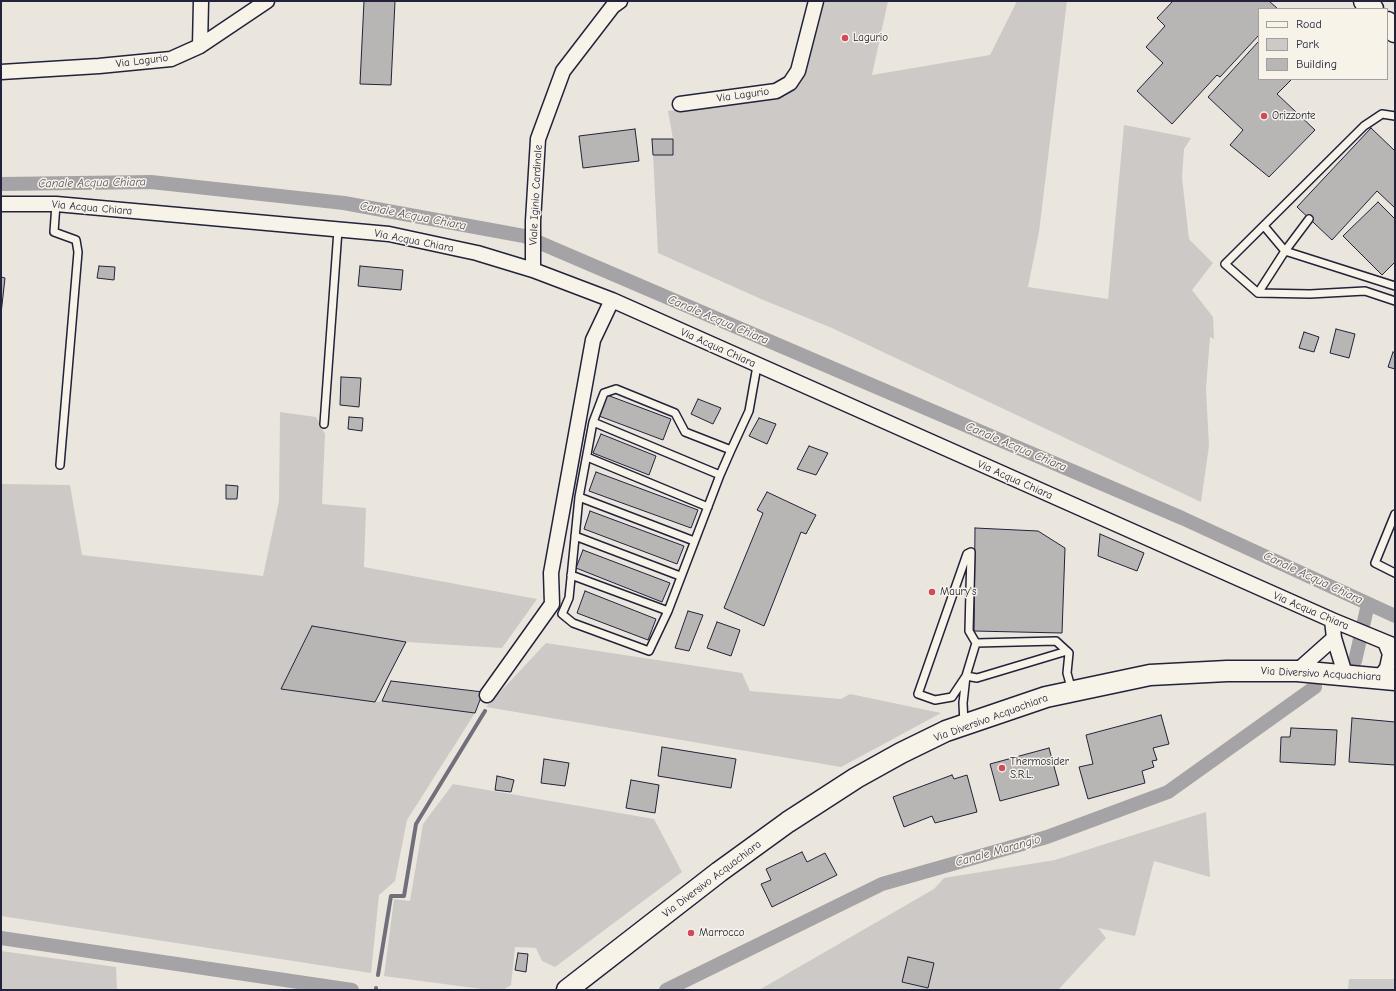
<!DOCTYPE html>
<style>
body{margin:0}
#map{position:relative;width:1396px;height:991px;overflow:hidden;background:#eae6de;font-family:"Comic Neue",sans-serif}
canvas{display:block}
.frame{position:absolute;inset:0;border:2px solid #22223b;pointer-events:none}
.legend{position:absolute;left:1258px;top:8px;width:130px;height:72px;box-sizing:border-box;background:#f7f3e8;border:1px solid #a29fa3;margin:0;padding:5px 7px;list-style:none;font-size:12px;color:#22223b}
.legend li{display:flex;align-items:center;gap:8px;height:20px}
.legend b{width:20px;border:1px solid #a29fa3}
</style>
<div id="map">
<canvas width="1396" height="991"></canvas>
<div class="frame"></div>
<ul class="legend">
<li><b style="height:5px;background:#f7f3e8"></b>Road</li>
<li><b style="height:11px;background:#cdc9c6"></b>Park</li>
<li><b style="height:11px;background:#b8b6b5"></b>Building</li>
</ul>
</div>
<script>
const c = document.querySelector('canvas').getContext('2d');
c.lineJoin = 'round';
function paint(path, color) {
  c.fillStyle = color;
  c.fill(path, 'evenodd');
}
function toPath(rows) {
  const path = new Path2D();
  for (const r of rows) {
    path.moveTo(r[0], r[1]);
    for (let i = 2; i < r.length; i += 2) path.lineTo(r[i], r[i + 1]);
  }
  return path;
}
function strokePath(path, color, width, dash) {
  c.strokeStyle = color;
  c.lineWidth = width;
  c.lineCap = dash ? 'butt' : 'round';
  c.setLineDash(dash || []);
  c.stroke(path);
}
function drawText(font, color, halo, rows, align = 'center') {
  c.font = font + ' "Comic Neue",sans-serif';
  c.lineWidth = 3;
  c.setLineDash([]);
  c.textBaseline = 'middle';
  c.strokeStyle = halo;
  c.fillStyle = color;
  for (const [text, x, y, turn = 0] of rows) {
    c.save();
    c.translate(x, y);
    c.rotate((+turn || 0) * Math.PI / 180);
    c.textAlign = isNaN(turn) ? turn : align;
    if (halo) c.strokeText(text, 0, 0);
    c.fillText(text, 0, 0);
    c.restore();
  }
}
paint(toPath([
 [821,1,888,1,872,75,990,55,1017,1,1067,1,1039,232,1028,287,1108,299,1124,125,1191,138,1184,149,1182,178,1189,239,1213,263,1192,290,1213,317,1214,339,1210,337,1206,389,1209,446,1201,502,832,328,761,299,658,253,653,155,673,155,673,139,668,111,787,95,799,83],
 [280,412,316,417,325,434,322,504,366,508,364,567,537,599,502,648,406,642,312,626,281,689,375,702,382,701,475,713,407,820,395,881,379,895,371,973,1,916,1,484,70,485,82,555,263,576,279,501],
 [546,643,742,673,750,691,841,699,850,694,941,713,841,767,486,707],
 [453,784,654,819,682,872,555,967,542,961,536,948,515,947,511,985,503,990,489,990,384,976,394,899,410,901,423,824],
 [1206,812,1210,877,1154,861,1135,936,1098,928,1106,938,1058,990,759,990,934,889,944,878,1055,860],
 [1,951,116,967,117,990,1,990],
 [1349,979,1395,979,1395,990,1348,990]
]), '#cdc9c6');
strokePath(toPath([
 [378,975,391,896,404,896,416,824,485,711],
 [376,990,376,988]
]), '#716f7b', 4);
strokePath(toPath([
 [1,184,151,182,344,203,524,236,1182,518,1395,616],
 [1355,661,1368,604],
 [1,938,352,990],
 [666,990,882,884,1047,837,1168,792,1315,687]
]), '#a6a3a6', 14);
const building = toPath([
 [364,1,395,1,391,85,360,84,364,1],
 [1173,1,1269,1,1278,9,1259,9,1259,35,1220,77,1217,75,1172,124,1137,91,1163,63,1146,47,1165,26,1157,18,1173,1],
 [1259,41,1259,79,1292,79,1277,94,1315,130,1269,177,1230,145,1243,130,1208,97,1259,41],
 [1371,128,1395,151,1395,208,1377,191,1332,240,1297,207,1371,128],
 [635,129,639,161,583,168,579,136,635,129],
 [652,139,673,139,673,155,653,155,652,139],
 [1378,202,1395,219,1395,262,1382,275,1343,236,1378,202],
 [99,266,115,267,114,280,97,278,99,266],
 [360,266,403,270,401,290,358,286,360,266],
 [1,277,5,278,1,314,1,277],
 [1336,329,1355,334,1349,358,1330,353,1336,329],
 [1304,332,1319,337,1314,352,1299,348,1304,332],
 [1393,352,1395,353,1395,369,1388,367,1393,352],
 [341,377,361,378,359,407,340,405,341,377],
 [607,395,671,419,663,440,599,416,607,395],
 [698,399,721,408,713,424,691,414,698,399],
 [349,417,363,418,362,431,348,429,349,417],
 [759,418,776,424,767,444,749,436,759,418],
 [601,434,656,456,649,475,593,453,601,434],
 [809,446,828,453,816,475,797,469,809,446],
 [596,472,698,510,691,528,589,491,596,472],
 [226,485,238,486,237,499,226,499,226,485],
 [767,492,816,515,806,534,801,532,764,626,724,608,763,513,757,510,767,492],
 [590,511,684,546,677,564,584,529,590,511],
 [975,528,1038,531,1065,548,1062,633,974,631,975,528],
 [1100,534,1144,553,1137,571,1098,556,1100,534],
 [583,550,670,583,662,602,576,568,583,550],
 [585,591,656,619,648,640,577,613,585,591],
 [688,611,703,615,689,651,675,648,688,611],
 [717,622,740,630,731,656,707,648,717,622],
 [312,626,406,642,375,702,281,689,312,626],
 [391,681,483,692,475,713,382,701,391,681],
 [1161,715,1169,744,1153,748,1157,760,1152,761,1154,767,1142,771,1145,783,1088,799,1079,767,1093,764,1086,735,1161,715],
 [1352,718,1395,722,1395,765,1349,762,1352,718],
 [1291,728,1337,730,1335,765,1280,762,1281,737,1290,737,1291,728],
 [662,747,736,759,731,788,658,776,662,747],
 [1049,748,1059,785,1000,801,990,764,1049,748],
 [544,759,569,763,565,786,541,783,544,759],
 [952,775,954,779,967,775,977,812,935,823,932,816,904,827,893,797,952,775],
 [497,776,514,780,511,792,495,790,497,776],
 [631,780,659,785,655,813,626,808,631,780],
 [802,852,807,862,825,853,837,875,772,907,761,884,771,880,766,869,802,852],
 [518,953,528,954,526,972,515,970,518,953],
 [908,957,934,963,928,988,902,982,908,957]
]);
paint(building, '#b8b6b5');
strokePath(building, '#22223b', 1);
const service = toPath([
 [1395,116,1382,114,1364,126,1225,264,1258,293,1310,294,1365,291,1395,301],
 [56,204,54,232,76,240,78,252,60,465],
 [1264,226,1285,251,1395,286],
 [1258,293,1285,251,1309,219],
 [593,422,720,475],
 [324,424,338,230],
 [731,450,685,432,675,413,616,389,604,393,593,422,579,497,569,598,562,614,573,623,649,651,668,611,720,475,731,450,749,411,757,366],
 [587,457,708,507],
 [579,497,694,541],
 [1395,514,1375,563,1395,573],
 [575,536,680,576],
 [571,575,668,611],
 [976,643,969,631,971,552,967,554,918,694,935,700,952,697,966,676,977,678,1067,651],
 [964,724,963,703,966,676,976,643,1056,641,1069,653,1067,673,1072,691]
]);
const minor = toPath([
 [200,46,201,1],
 [1,72,99,66,171,59,200,46,267,1],
 [680,104,776,91,790,83,798,71,816,1],
 [1,204,56,204,389,234,477,253,533,270,612,300,1332,620,1395,646],
 [533,270,533,221,538,139,563,71,613,6,620,1],
 [1334,638,1345,674],
 [1297,671,1334,638,1332,620],
 [1380,677,1387,668,1390,654,1385,642],
 [487,695,552,604,551,573,593,340,612,300]
]);
const secondary = toPath([
 [567,990,719,872,788,822,856,778,901,753,946,731,1046,697,1150,675,1227,671,1297,671,1395,680]
]);
const primary = toPath([
 [1365,1,1372,9],
 [1387,23,1395,31]
]);
strokePath(service, '#22223b', 10);
strokePath(minor, '#22223b', 17);
strokePath(secondary, '#22223b', 23);
strokePath(primary, '#22223b', 25);
strokePath(service, '#f7f3e8', 7);
strokePath(minor, '#f7f3e8', 14);
strokePath(secondary, '#f7f3e8', 20);
strokePath(primary, '#f7f3e8', 22);
for (const [x, y, r, color] of [
 [845,38,4,"#d1495b"],
 [1264,116,4,"#d1495b"],
 [932,592,4,"#d1495b"],
 [1002,768,4,"#d1495b"],
 [691,933,4,"#d1495b"]
]) {
  const dot = new Path2D();
  dot.arc(x, y, r, 0, 2 * Math.PI);
  c.fillStyle = color;
  c.fill(dot);
  strokePath(dot, '#f7f3e8', 1.5);
}
drawText('11px', '#22223b', '#f7f3e8', [
 ["Lagurio",853,38],
 ["Orizzonte",1272,116],
 ["Maury's",940,592],
 ["Thermosider",1010,762],
 ["S.R.L.",1010,775],
 ["Marrocco",699,933]
], 'left');
drawText('11px', '#22223b', '#f7f3e8', [
 ["Via Lagurio",142,61,-7],
 ["Via Lagurio",743,95,-8],
 ["Viale Iginio Cardinale",536,195,-87],
 ["Via Acqua Chiara",92,208,5],
 ["Via Acqua Chiara",414,241,11],
 ["Via Acqua Chiara",718,348,24],
 ["Via Acqua Chiara",1015,480,24],
 ["Via Acqua Chiara",1311,611,23],
 ["Via Diversivo Acquachiara",1321,674,3],
 ["Via Diversivo Acquachiara",991,718,-20],
 ["Via Diversivo Acquachiara",712,879,-37]
]);
drawText('italic 12px', '#504f60', '#f7f3e8', [
 ["Canale Acqua Chiara",92,183,-1],
 ["Canale Acqua Chiara",413,216,11],
 ["Canale Acqua Chiara",718,320,23],
 ["Canale Acqua Chiara",1016,447,23],
 ["Canale Acqua Chiara",1313,578,25],
 ["Canale Marangio",998,851,-16]
]);
</script>
